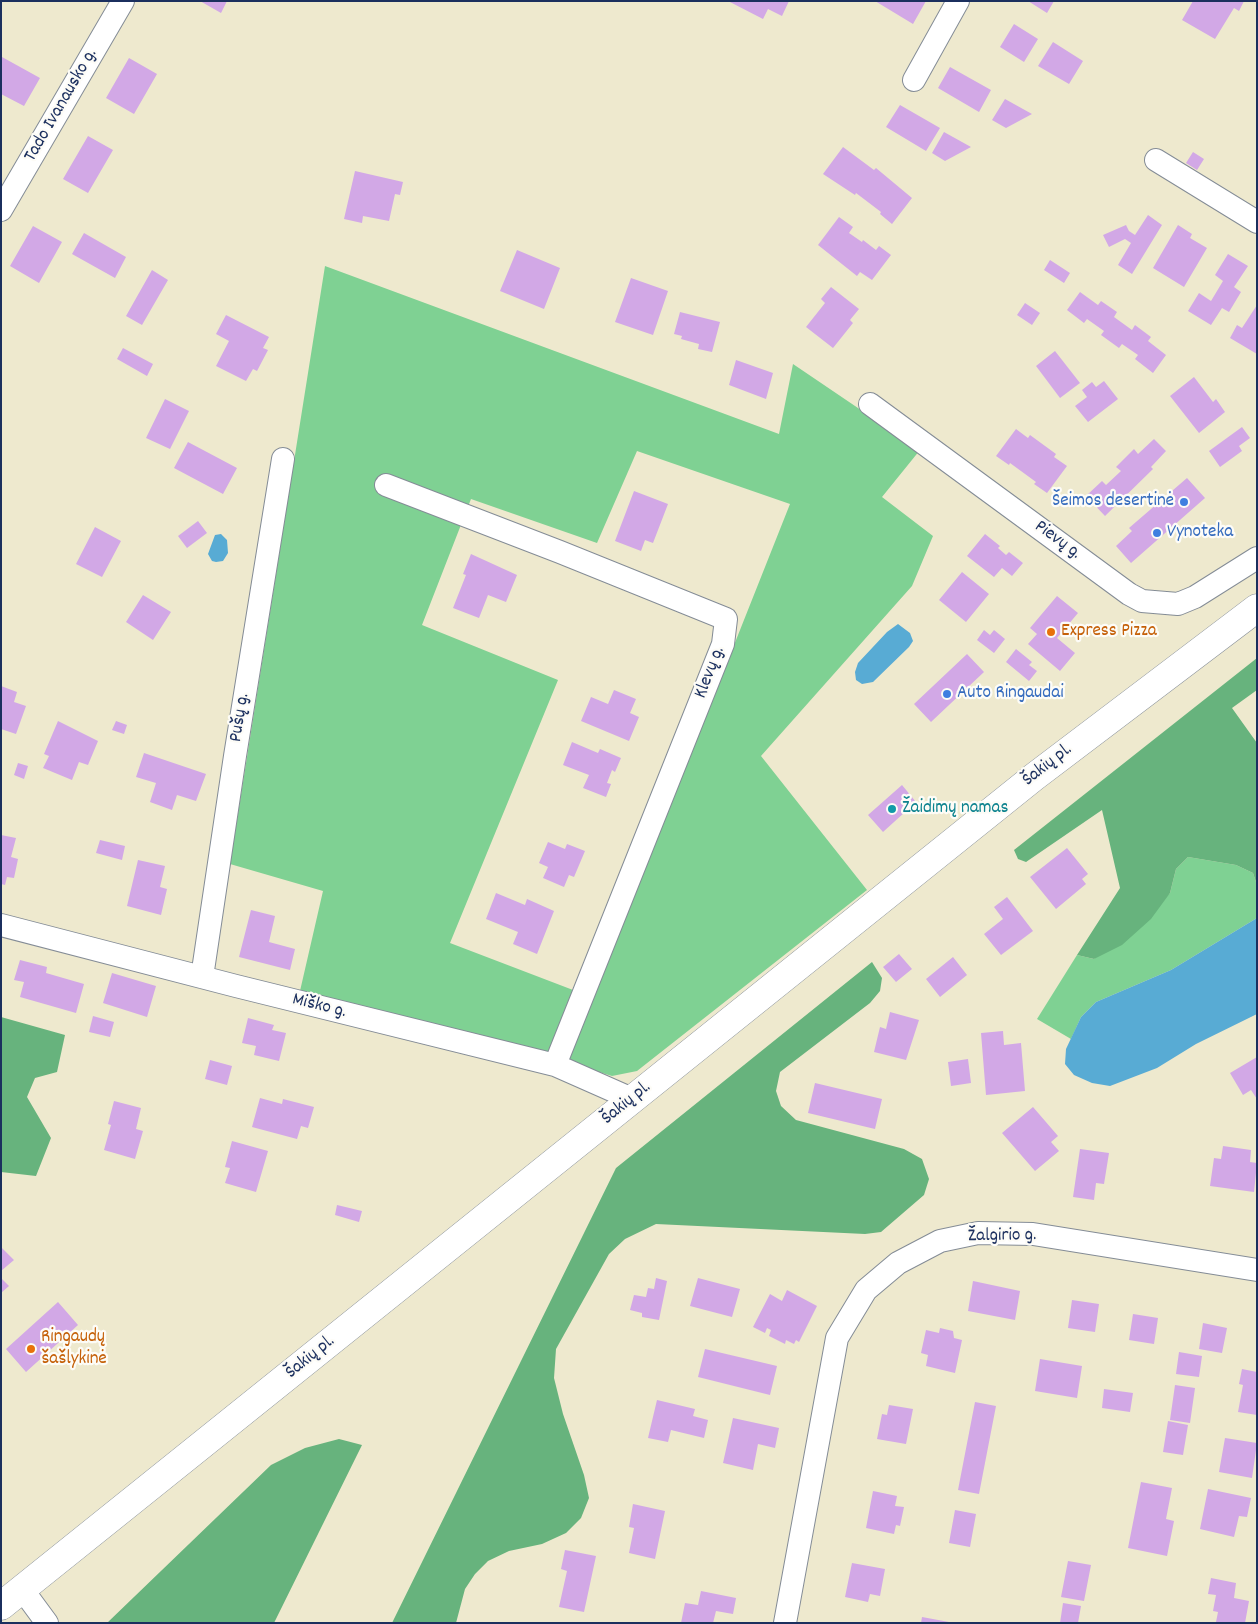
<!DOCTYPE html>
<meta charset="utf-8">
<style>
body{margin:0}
#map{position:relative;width:1258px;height:1624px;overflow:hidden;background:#eee9ce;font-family:Dekko,sans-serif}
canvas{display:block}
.frame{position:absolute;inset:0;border:2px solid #1b2f5e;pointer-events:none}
</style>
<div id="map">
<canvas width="1258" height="1624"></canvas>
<div class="frame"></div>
</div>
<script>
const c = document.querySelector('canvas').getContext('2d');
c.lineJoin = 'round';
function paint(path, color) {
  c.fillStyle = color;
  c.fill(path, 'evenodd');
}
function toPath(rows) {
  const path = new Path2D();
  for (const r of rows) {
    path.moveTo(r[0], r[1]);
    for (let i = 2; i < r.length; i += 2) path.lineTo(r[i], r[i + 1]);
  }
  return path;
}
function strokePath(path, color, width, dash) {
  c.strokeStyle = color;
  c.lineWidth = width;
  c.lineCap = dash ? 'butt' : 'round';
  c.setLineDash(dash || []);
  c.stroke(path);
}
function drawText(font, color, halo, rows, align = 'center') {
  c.font = font + ' Dekko,sans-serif';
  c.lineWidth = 4.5;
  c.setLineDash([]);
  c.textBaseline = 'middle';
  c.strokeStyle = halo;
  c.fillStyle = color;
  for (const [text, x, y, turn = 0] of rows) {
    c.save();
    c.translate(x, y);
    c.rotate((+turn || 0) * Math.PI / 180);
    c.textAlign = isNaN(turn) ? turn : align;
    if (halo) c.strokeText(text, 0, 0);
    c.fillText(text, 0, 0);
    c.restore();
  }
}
paint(toPath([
 [325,266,779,434,793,364,920,450,882,497,933,536,912,586,761,756,867,890,637,1071,612,1076,501,1042,300,991,323,891,230,864],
 [637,451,790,504,594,998,450,943,558,680,422,625,471,499,597,543],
 [1188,857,1236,865,1253,873,1257,885,1257,918,1171,970,1096,1002,1081,1017,1071,1039,1037,1019,1077,955,1094,959,1170,893,1176,869]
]), '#7fd193');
paint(toPath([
 [1257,658,1257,690,1232,708,1257,743,1257,885,1253,873,1236,865,1188,857,1176,869,1170,893,1151,919,1122,945,1094,959,1077,955,1120,888,1102,810,1026,862,1018,859,1014,850],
 [872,962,882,978,880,991,870,1003,780,1072,776,1091,781,1106,796,1120,904,1149,922,1159,929,1179,924,1195,881,1232,865,1234,656,1224,625,1239,609,1254,556,1349,554,1378,563,1414,584,1475,589,1498,581,1518,566,1533,542,1544,509,1551,488,1561,475,1574,465,1589,456,1623,392,1623,616,1168],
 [1,1017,65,1035,57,1072,35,1078,27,1097,51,1138,36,1176,1,1172],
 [339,1439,362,1445,274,1623,107,1623,271,1465,305,1448]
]), '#67b37d');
paint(toPath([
 [221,534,227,540,228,553,223,561,216,562,212,561,208,554,215,535],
 [898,624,910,633,913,641,909,647,873,682,862,684,856,680,855,672,858,663,887,632],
 [1257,918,1257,1014,1196,1044,1157,1068,1110,1086,1092,1083,1074,1075,1065,1064,1066,1049,1081,1017,1096,1002,1171,970]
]), '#58abd4');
paint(toPath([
 [200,1,227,1,221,13],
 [728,1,789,1,782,16,768,9,763,19],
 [875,1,926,1,913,24],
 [1028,1,1054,1,1047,13],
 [1193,1,1244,1,1239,11,1234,8,1215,39,1182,20],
 [1014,24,1038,39,1024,62,1000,47],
 [1053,42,1083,61,1069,84,1038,66],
 [2,57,40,78,24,106,1,94],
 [129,58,157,74,134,114,106,98],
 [950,67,991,90,979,112,938,88],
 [1005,99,1032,114,1006,128,992,120],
 [900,105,940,128,926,151,886,127],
 [944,132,971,147,945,161,932,153],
 [88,136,113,150,88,193,63,179],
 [843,147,874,170,876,168,912,198,892,224,880,214,881,212,856,193,855,195,823,174],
 [1193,152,1204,159,1197,170,1186,163],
 [355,171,403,182,400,195,395,194,389,221,363,216,362,223,344,219],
 [1148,215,1162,225,1132,274,1118,265,1131,243,1125,239,1109,247,1103,235,1126,225,1129,231,1135,235],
 [839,217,853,227,849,233,862,242,863,240,876,250,879,246,891,255,872,280,860,272,857,276,818,245],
 [1178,225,1192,234,1190,238,1207,248,1184,287,1153,268],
 [33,226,62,242,39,283,10,266],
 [84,233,126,257,115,278,72,254],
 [517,250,560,268,544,309,500,291],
 [1228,254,1248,266,1234,287,1241,292,1229,312,1222,308,1211,325,1188,311,1199,293,1211,301,1223,281,1215,275],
 [1050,260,1070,273,1064,283,1044,270],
 [152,270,168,280,142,325,126,316],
 [631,278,668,291,653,335,615,322],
 [831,287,859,309,850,320,853,323,833,348,806,327,825,303,821,299],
 [1080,292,1098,305,1101,301,1117,312,1114,317,1132,330,1135,325,1151,337,1148,341,1166,355,1153,373,1135,359,1138,355,1122,344,1119,348,1101,335,1104,331,1087,319,1084,323,1067,310],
 [1025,303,1040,313,1032,325,1017,315],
 [1257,305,1257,354,1230,338,1237,325,1242,328],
 [680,312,720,322,712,352,698,349,699,344,681,339,682,336,674,334],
 [226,315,269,337,263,348,268,350,257,371,253,369,246,381,216,366,229,341,216,334],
 [123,348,153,364,147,376,117,359],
 [1055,351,1080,383,1060,398,1036,366],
 [736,360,773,373,766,399,729,385],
 [1194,377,1213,402,1216,399,1225,412,1199,433,1170,396],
 [1104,381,1118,399,1088,422,1075,406,1087,397,1082,390,1092,382,1096,387],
 [165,399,189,411,170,449,146,438],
 [1242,427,1250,438,1239,446,1242,451,1220,467,1209,451],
 [1016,429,1028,438,1030,435,1056,454,1054,457,1067,466,1047,493,1034,484,1036,482,1010,463,1009,465,996,456],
 [1154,439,1166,451,1151,467,1153,469,1105,516,1086,496,1102,481,1106,485,1121,471,1116,467,1134,449,1138,454],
 [188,442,237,468,223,494,174,468],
 [1187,478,1205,498,1131,563,1116,546,1132,531,1129,528],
 [634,491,668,504,653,543,645,540,641,551,615,541],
 [198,521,207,533,187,548,178,536],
 [95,527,121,541,102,577,76,564],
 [985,534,1000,546,998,548,1006,555,1009,552,1023,563,1012,576,1002,568,994,577,967,556],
 [471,554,517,575,506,602,488,595,479,618,453,608,466,575,463,574],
 [962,572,989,594,966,622,939,600],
 [143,595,171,612,153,640,126,622],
 [1057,596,1078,613,1057,638,1075,653,1060,671,1028,644,1037,634,1030,628],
 [984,630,990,635,994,630,1005,639,994,653,977,640],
 [1016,649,1032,662,1029,665,1037,671,1029,681,1006,662],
 [967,654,984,672,931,722,914,704],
 [1,686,17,692,14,702,26,706,16,734,1,729],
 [614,690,636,699,630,713,639,717,629,741,581,721,591,697,608,704],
 [58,721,98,741,88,765,79,762,72,780,43,768,49,756,44,754],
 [116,721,127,725,124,734,112,730],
 [572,742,598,753,600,749,621,758,615,772,612,770,607,783,611,784,606,797,583,788,589,775,563,765],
 [144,753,206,774,196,801,177,795,172,810,150,802,156,783,136,777],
 [18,763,28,766,24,779,14,775],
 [902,785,916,802,883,832,868,815],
 [1,835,16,838,11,857,18,859,14,878,7,877,5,885,1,884],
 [100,840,125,846,122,860,96,853],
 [548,842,565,849,567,844,585,851,574,877,569,875,564,887,543,878,548,867,539,863],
 [1067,848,1088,874,1082,879,1086,884,1056,909,1030,877],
 [138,860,165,866,160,887,167,889,161,915,127,906],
 [496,893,525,905,527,899,554,911,537,954,513,944,518,932,486,919],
 [1007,897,1033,931,1001,955,984,934,1003,919,994,907],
 [251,910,275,916,269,942,295,949,290,970,239,957],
 [899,954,912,969,896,982,883,967],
 [953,957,967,975,940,997,926,979],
 [20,960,47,967,46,973,84,984,76,1013,20,997,24,982,14,980],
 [112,973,156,986,147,1017,103,1003],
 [890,1012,919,1020,906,1060,874,1052,880,1027,886,1029],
 [93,1016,114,1022,110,1037,89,1032],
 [248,1018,274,1025,272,1030,286,1033,279,1061,254,1055,256,1046,242,1043],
 [1003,1031,1004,1045,1021,1043,1025,1091,986,1095,981,1033],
 [1257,1057,1257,1099,1251,1090,1243,1095,1230,1073],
 [968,1059,971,1083,951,1086,948,1062],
 [210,1060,232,1066,227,1085,205,1079],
 [815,1083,882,1099,875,1129,808,1113],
 [260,1098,282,1104,283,1099,314,1107,308,1128,301,1126,297,1139,252,1127],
 [114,1101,141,1108,136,1129,143,1131,135,1159,104,1150,111,1125,108,1124],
 [1033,1107,1058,1136,1051,1142,1059,1151,1035,1171,1002,1133],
 [232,1141,268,1151,256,1192,225,1183,230,1168,225,1167],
 [1223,1146,1251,1150,1250,1162,1257,1163,1254,1192,1210,1186,1214,1158,1221,1159],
 [1080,1149,1109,1153,1104,1184,1096,1183,1094,1200,1073,1197],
 [337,1205,362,1211,359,1222,335,1215],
 [1,1247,14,1260,1,1271],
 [1,1278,9,1286,1,1293],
 [656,1278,667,1281,659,1320,642,1317,642,1313,630,1310,634,1295,646,1297,648,1288,654,1289],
 [698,1278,740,1289,732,1317,690,1306],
 [973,1281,1020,1291,1015,1320,968,1311],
 [787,1290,817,1306,799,1342,796,1340,794,1344,786,1340,785,1344,769,1336,771,1330,767,1328,765,1333,753,1327,770,1294,782,1301],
 [1072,1300,1099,1304,1095,1332,1068,1328],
 [58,1302,78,1325,26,1372,6,1349],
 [1133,1314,1158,1318,1154,1344,1129,1340],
 [1203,1323,1227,1328,1222,1353,1199,1349],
 [940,1328,953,1331,954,1338,962,1340,955,1373,926,1366,928,1355,921,1353,926,1330,939,1333],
 [705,1349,777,1366,770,1395,698,1377],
 [1179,1352,1202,1356,1199,1377,1176,1374],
 [1040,1359,1082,1366,1077,1398,1035,1391],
 [1242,1369,1257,1372,1257,1415,1238,1412,1243,1385,1239,1384],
 [1175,1385,1195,1388,1190,1423,1170,1420],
 [1104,1389,1133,1393,1130,1412,1102,1408],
 [657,1400,695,1409,693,1416,708,1420,704,1438,671,1430,668,1442,648,1438],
 [975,1402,996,1406,979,1494,958,1490],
 [889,1405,913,1409,906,1444,877,1439,882,1414,887,1415],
 [733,1418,779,1428,775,1448,758,1444,753,1470,723,1463],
 [1168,1421,1188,1425,1183,1455,1163,1452],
 [1225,1438,1257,1443,1252,1478,1219,1472],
 [1141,1482,1172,1488,1166,1519,1174,1521,1167,1556,1128,1548],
 [1208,1489,1251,1498,1247,1517,1239,1516,1234,1537,1200,1529],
 [873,1491,897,1496,895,1506,904,1507,900,1526,896,1525,894,1534,866,1528],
 [633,1504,665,1511,655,1559,629,1553,634,1528,629,1527],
 [955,1510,976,1514,970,1547,949,1543],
 [565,1550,596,1556,584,1612,559,1607,567,1571,561,1569],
 [1068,1561,1091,1565,1084,1601,1061,1597],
 [852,1563,885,1569,880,1596,870,1594,868,1602,845,1597],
 [1211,1578,1236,1583,1234,1598,1249,1601,1245,1623,1216,1622,1218,1612,1213,1611,1216,1595,1208,1594],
 [701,1591,736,1598,733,1614,716,1611,713,1623,681,1623,685,1603,698,1605],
 [1063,1603,1081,1606,1078,1623,1060,1623],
 [922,1617,949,1622,949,1623,921,1623]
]), '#d2a8e6');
const minor = toPath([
 [914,80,958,1],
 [1156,160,1257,222],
 [1,210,123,1],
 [870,404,1129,594,1142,601,1178,604,1195,597,1257,558],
 [386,485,560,552,726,619,723,644,555,1065],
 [1,925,236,986,555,1065,632,1099],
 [202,977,235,756,283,459],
 [22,1589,47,1623],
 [785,1623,837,1338,866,1290,898,1263,940,1241,978,1233,1033,1234,1257,1270]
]);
const major = toPath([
 [1,1606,1034,777,1257,608]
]);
strokePath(minor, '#848c96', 24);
strokePath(major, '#848c96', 29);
strokePath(minor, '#fff', 22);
strokePath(major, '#fff', 28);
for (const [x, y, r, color] of [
 [1184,502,5,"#3f7fe0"],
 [1157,533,5,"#3f7fe0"],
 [1051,632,5,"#e8710a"],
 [947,694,5,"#3f7fe0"],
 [892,809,5,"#0f9aa8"],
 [31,1349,5,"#e8710a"]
]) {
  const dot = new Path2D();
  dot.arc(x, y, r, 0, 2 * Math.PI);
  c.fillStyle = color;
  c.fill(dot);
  strokePath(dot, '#fdfcf7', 2);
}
drawText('19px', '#1b2f5e', '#fdfcf7', [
 ["Tado Ivanausko g.",62,106,-60],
 ["Pievų g.",1057,541,36],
 ["Klevų g.",711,673,-69],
 ["Pušų g.",241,718,-81],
 ["Šakių pl.",1048,766,-38],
 ["Miško g.",319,1007,14],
 ["Šakių pl.",627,1104,-39],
 ["Žalgirio g.",1002,1237,-1],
 ["Šakių pl.",311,1358,-39]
]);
drawText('19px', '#366cbe', '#fdfcf7', [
 ["Šeimos desertinė",1174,502,"right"],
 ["Vynoteka",1167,533],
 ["Auto Ringaudai",957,694]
], 'left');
drawText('19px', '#c56008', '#fdfcf7', [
 ["Express Pizza",1061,632],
 ["Ringaudų",41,1338],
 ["šašlykinė",41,1360]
], 'left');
drawText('19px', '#0d838f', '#fdfcf7', [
 ["Žaidimų namas",902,809]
], 'left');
</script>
